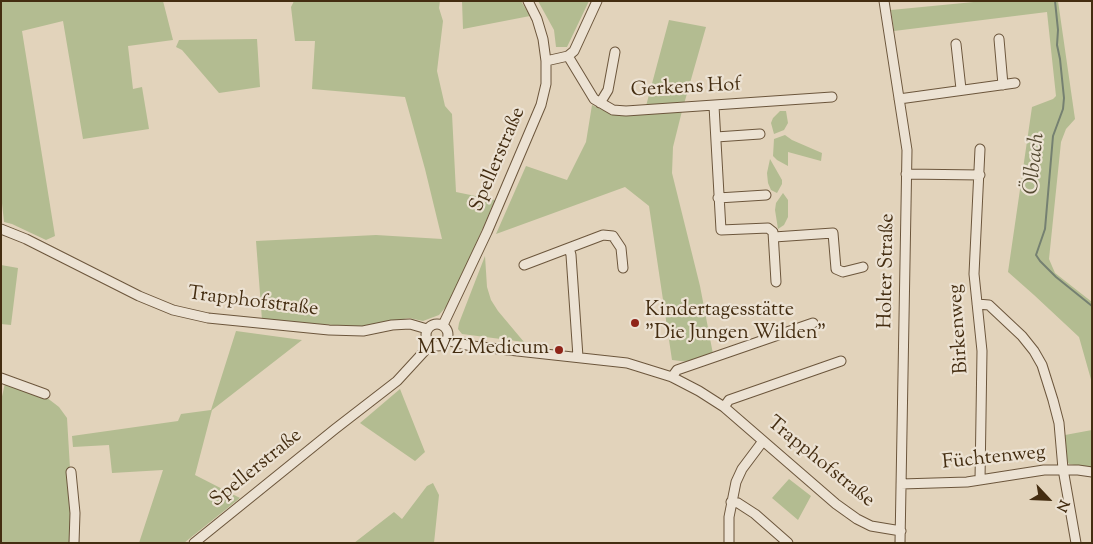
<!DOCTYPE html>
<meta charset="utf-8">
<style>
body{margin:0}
#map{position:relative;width:1093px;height:544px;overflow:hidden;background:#e2d3bb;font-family:"Sorts Mill Goudy",serif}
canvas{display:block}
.frame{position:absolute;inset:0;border:2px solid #442d11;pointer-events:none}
.north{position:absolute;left:1023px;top:474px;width:50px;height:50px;-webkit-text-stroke:4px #ece2d3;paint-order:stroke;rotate:115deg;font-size:14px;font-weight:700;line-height:20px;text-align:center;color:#442d11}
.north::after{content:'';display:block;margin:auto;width:18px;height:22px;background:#442d11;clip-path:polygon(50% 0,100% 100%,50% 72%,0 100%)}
</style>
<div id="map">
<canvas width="1093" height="544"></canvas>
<div class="frame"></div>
<div class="north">N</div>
</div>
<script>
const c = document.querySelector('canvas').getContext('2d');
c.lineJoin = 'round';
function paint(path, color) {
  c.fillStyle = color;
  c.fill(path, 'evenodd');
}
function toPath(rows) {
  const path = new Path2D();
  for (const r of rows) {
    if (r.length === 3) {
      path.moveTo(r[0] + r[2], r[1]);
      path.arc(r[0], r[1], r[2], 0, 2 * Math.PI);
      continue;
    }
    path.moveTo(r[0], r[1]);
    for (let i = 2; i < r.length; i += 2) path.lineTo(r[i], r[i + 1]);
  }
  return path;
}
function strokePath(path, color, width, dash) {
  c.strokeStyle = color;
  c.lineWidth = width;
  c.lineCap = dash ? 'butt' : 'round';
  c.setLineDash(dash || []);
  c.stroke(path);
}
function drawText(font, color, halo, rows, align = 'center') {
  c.font = font + ' "Sorts Mill Goudy",serif';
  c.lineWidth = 4.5;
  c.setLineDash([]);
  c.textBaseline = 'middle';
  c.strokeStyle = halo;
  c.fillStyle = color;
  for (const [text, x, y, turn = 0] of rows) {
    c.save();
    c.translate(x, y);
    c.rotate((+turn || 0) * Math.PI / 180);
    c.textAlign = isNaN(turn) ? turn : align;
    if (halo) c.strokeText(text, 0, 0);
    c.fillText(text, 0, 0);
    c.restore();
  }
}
paint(toPath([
 [1,1,163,1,173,40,128,46,133,89,142,87,149,129,83,139,63,21,22,31,55,236,46,240,12,224,4,222,1,194],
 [294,1,440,1,439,8,443,21,437,71,445,106,452,114,456,192,495,200,451,301,439,315,423,321,409,318,362,327,262,320,256,241,376,235,442,239,425,169,405,97,312,89,315,41,295,41,291,7],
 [462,1,521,1,530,16,463,29],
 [538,1,589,1,567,47,556,47,554,30],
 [984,1,1058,1,1075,119,1066,129,1061,142,1049,259,1055,273,1092,302,1092,383,1079,337,1034,295,1008,272,1032,107,1053,99,1056,96,1047,12,894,31,891,10],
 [669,20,706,27,684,104,646,106],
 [257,39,260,87,219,93,182,50,176,47,179,40],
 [592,105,610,113,682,111,673,147,672,173,700,286,713,354,689,362,672,360,649,206,625,187,496,234,526,166,567,180,586,142],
 [780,111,786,111,788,123,784,130,774,134,771,123,773,118],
 [785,135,792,140,822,153,821,161,788,152,788,166,777,160,773,156,774,139],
 [770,159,782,180,782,184,777,193,771,190,768,183,767,173],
 [783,193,788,200,788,217,784,225,778,229,775,210,776,203],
 [485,256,487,287,491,300,498,311,524,342,462,334,458,329,459,323],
 [1,265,18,268,11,325,1,324],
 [236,331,302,340,212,410,195,475,240,498,184,543,139,543,163,470,112,473,109,445,73,447,72,436,178,421,181,414,211,410],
 [5,383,46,397,59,407,67,418,73,519,71,543,1,543,1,401],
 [400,389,425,452,415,461,360,423],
 [1092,430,1092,468,1069,464,1066,459,1065,435],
 [789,479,811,496,798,520,772,498],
 [433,483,439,495,434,543,354,543,394,512,402,519,427,486]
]), '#b3bc91');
strokePath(toPath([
 [1055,1,1058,30,1057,45,1060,59,1064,98,1063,109,1053,136,1045,229,1036,255,1040,261,1056,277,1092,306]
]), '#758071', 2);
const minor = toPath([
 [884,1,907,150,900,543],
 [999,39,1003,85],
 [956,44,961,89],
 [568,56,594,99,613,110,626,111,832,97],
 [546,61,568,56,574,51,597,1],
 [899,99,1015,83],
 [600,103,608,90,615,52],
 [714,106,721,230,768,228,773,232,776,282],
 [716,137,760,134],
 [980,149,974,274,982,351,980,480],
 [906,174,980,175],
 [718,198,766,195],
 [1,229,26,239,139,296,173,310,208,318,329,330,363,331,392,325,410,324,427,329],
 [774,237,833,233,836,269,843,272,863,267],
 [569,248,571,255,578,357],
 [524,265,603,235,613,236,621,248,623,268],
 [977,304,989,305,1022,336,1034,351,1042,365,1053,400,1059,423,1063,469,1076,543],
 [437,335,11],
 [443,325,487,232,541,105,546,84,546,61,543,39,537,19,528,1],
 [447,340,457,343,472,346,627,363,672,377,699,391,724,407,836,504,857,519,871,526,901,531],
 [672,377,677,370,813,323],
 [1,378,45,394],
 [724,407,729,400,841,361],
 [71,472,75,513,74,543],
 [901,484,967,482,1044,470,1078,470,1092,472],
 [731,502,738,503,755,514,788,543],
 [194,543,335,429,397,381,431,344],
 [729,543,729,517,736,482,742,469,763,441]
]);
strokePath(minor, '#6c563c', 11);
strokePath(minor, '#ece2d3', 9);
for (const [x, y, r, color] of [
 [635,323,5,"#8f2418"],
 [559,350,5,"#8f2418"]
]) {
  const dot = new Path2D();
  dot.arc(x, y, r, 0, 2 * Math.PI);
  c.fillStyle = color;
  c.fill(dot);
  strokePath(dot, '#ece2d3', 2);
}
drawText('20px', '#442d11', '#ece2d3', [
 ["Gerkens Hof",686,89,-3],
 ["Spellerstraße",499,160,-67],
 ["Holter Straße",888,271,-89],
 ["Trapphofstraße",253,303,7],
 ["Birkenweg",960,329,-94],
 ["Füchtenweg",994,459,-6],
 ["Trapphofstraße",820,463,39],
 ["Spellerstraße",257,469,-39]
]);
drawText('20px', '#442d11', '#ece2d3', [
 ["Kindertagesstätte",645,312],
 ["\"Die Jungen Wilden\"",645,335],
 ["MVZ Medicum",549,350,"right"]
], 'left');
drawText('italic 21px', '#544931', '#ece2d3', [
 ["Ölbach",1036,164,-84]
]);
</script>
